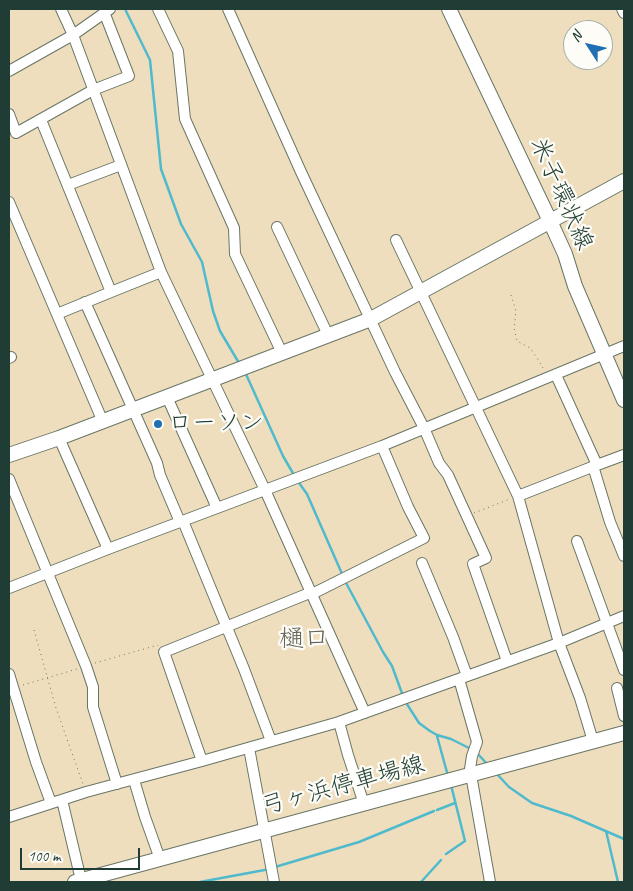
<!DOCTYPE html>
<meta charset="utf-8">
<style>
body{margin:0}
#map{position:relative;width:633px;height:891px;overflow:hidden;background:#efdebe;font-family:Caveat,sans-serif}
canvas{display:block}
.frame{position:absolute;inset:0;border:10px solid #1f3d34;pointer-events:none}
.north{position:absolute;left:563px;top:20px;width:50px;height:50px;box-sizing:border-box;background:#fdfcf7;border:1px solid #a4b0a9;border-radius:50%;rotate:305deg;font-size:14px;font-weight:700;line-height:20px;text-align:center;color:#1f3d34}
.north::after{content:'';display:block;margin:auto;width:18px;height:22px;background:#1f6fb2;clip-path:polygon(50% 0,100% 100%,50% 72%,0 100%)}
.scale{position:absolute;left:20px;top:848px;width:120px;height:22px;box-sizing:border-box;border:2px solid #1f3d34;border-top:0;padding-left:6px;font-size:15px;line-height:18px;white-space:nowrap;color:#1f3d34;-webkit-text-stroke:4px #fdfcf7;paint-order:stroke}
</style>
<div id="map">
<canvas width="633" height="891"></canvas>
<div class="frame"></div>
<div class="north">N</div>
<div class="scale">100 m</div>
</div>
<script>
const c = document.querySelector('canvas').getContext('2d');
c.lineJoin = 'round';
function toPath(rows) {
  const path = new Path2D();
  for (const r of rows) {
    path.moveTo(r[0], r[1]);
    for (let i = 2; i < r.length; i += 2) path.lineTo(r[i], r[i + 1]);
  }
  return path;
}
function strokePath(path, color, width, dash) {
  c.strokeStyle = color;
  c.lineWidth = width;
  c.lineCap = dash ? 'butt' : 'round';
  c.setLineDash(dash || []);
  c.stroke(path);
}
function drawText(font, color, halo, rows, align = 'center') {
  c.font = font + ' Caveat,"Klee One",sans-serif';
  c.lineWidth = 4.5;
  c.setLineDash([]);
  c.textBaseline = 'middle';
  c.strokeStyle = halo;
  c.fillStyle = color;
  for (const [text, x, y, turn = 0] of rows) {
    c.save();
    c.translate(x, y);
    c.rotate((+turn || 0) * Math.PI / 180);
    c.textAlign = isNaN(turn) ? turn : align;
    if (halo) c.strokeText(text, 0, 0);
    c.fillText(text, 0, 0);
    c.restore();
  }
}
strokePath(toPath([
 [125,9,150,60,161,169,181,224,202,262,213,311,220,331,239,363],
 [245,372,283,456,294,475],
 [297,480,307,494,321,526,343,576],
 [345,581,383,652,392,666,403,696],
 [405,701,419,723,430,731,437,735,451,739,471,749],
 [437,736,448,776],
 [477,753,488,765],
 [496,773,509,787,532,803,571,816,624,839],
 [437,810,455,803],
 [606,831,618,882],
 [446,854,465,841,451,785],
 [275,867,359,842,434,811],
 [200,882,270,869],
 [421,882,441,860]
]), '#50bacd', 2.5);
const street = toPath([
 [61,9,73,35,161,272,265,490,365,713],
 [158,9,178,51,185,119,234,228,235,254,282,353],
 [228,9,301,172,395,372,424,428,439,463,448,475,486,558,473,564,507,661],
 [622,9,624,13],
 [9,71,73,35,110,9],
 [9,114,16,133,93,90,129,76,104,12],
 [41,120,111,292,161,272],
 [68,185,121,165],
 [9,202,103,422],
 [277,227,328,335],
 [396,240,518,496,559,643,580,698,593,741],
 [85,302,157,463,160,475,180,522],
 [57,314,111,292],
 [9,358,11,357],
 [556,375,597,465,624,455],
 [167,397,217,508],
 [59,438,108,549],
 [593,466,610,522,624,556],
 [9,479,86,666,93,687,93,707,117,784],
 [518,496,597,465],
 [183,521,244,669,271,741],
 [577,541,624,670],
 [422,563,453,637,467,676],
 [9,588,108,549,382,446,624,346],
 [312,594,424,538,408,507,382,446],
 [9,674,36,762,51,803],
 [459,679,477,742,472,756,470,769,490,882],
 [617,688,624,716],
 [339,722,348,755,364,804],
 [249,748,274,882],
 [202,761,164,652,312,592],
 [134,780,145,817,160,859],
 [62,800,81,880],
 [9,817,86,792,202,761,339,722,559,643,624,616]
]);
const secondary = toPath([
 [449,9,550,221,565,254,575,286,624,400],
 [9,455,59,438,371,319,624,181],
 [75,882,624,733]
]);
strokePath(street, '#687564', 12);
strokePath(secondary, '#687564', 16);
strokePath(toPath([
 [511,295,516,311,514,328,517,341,530,348,537,358,543,368],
 [474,513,510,499],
 [34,630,56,708,83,784],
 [95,663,158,645],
 [23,685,77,669]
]), '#687564', 1, [1, 4]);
strokePath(street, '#fff', 10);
strokePath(secondary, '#fff', 14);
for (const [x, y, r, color] of [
 [158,424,5,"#1f6fb2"]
]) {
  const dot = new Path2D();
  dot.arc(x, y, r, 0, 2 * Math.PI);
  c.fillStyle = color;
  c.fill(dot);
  strokePath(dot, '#fdfcf7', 2);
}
drawText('24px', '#1f3d34', '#fdfcf7', [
 ["米子環状線",561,194,66],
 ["弓ヶ浜停車場線",343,786,-15]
]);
drawText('24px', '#1f3d34', '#fdfcf7', [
 ["ローソン",168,424]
], 'left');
drawText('25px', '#666458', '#fdfcf7', [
 ["樋口",304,639]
]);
</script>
